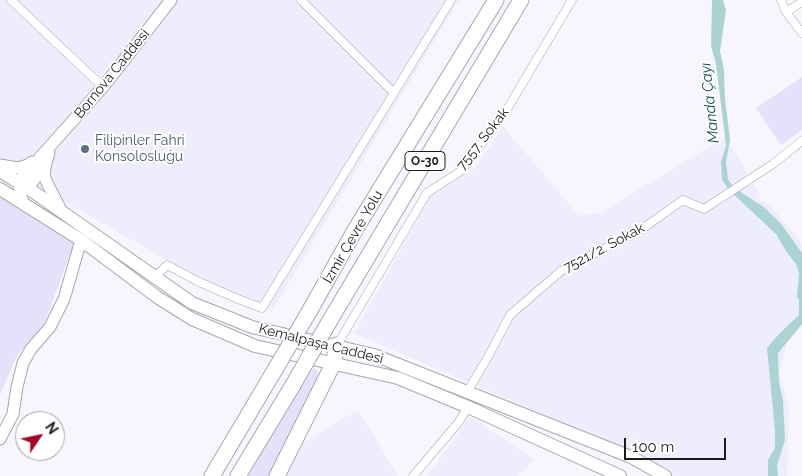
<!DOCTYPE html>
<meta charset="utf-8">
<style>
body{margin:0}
#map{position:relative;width:802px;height:476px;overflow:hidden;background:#f7f6fe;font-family:Raleway,sans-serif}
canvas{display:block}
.north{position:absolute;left:15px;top:411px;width:50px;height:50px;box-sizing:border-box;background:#fff;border:1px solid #a4a4a5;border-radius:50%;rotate:56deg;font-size:14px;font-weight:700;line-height:20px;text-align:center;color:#1c1c1f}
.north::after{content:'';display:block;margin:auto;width:18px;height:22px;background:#a40827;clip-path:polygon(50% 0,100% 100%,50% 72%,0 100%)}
.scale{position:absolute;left:624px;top:438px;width:102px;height:22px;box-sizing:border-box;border:2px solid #1c1c1f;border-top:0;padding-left:6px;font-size:15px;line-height:18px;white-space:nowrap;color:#1c1c1f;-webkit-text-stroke:4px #fff;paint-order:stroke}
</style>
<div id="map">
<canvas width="802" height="476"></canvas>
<div class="north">N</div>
<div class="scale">100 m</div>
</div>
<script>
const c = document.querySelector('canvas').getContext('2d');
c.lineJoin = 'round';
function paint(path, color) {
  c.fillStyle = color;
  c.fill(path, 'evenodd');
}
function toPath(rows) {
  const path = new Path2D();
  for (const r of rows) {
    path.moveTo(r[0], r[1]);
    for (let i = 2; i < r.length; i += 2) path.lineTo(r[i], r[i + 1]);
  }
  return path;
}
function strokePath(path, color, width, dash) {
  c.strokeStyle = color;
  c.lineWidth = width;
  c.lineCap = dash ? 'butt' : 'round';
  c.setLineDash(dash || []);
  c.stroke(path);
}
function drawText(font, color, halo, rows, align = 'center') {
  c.font = font + ' Raleway,sans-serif';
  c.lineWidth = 4;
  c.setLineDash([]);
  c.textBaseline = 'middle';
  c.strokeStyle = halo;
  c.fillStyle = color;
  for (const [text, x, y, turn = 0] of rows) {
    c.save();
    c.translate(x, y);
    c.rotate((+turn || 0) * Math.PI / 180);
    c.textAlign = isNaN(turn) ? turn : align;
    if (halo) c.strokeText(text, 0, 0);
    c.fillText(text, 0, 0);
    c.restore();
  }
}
paint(toPath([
 [0,0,459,0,271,312,181,268,0,165],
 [503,126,579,216,602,212,725,137,758,190,760,200,772,207,802,244,802,326,787,343,779,373,789,408,787,476,674,476,621,448,354,333,429,198,476,167],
 [358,410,398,476,284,476,304,442],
 [470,417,534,459,518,476,427,476]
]), '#ededfe');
paint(toPath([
 [802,77,802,130,781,145,756,108],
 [0,197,74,244,44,324,17,356,0,395],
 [313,368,317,370,319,376,269,476,247,476]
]), '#e3e2fa');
paint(toPath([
 [712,0,723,0,726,10,720,51,724,69,725,99,730,140,726,162,728,179,733,187,765,208,782,225,802,253,802,324,778,353,779,383,783,400,785,440,777,465,778,476,768,476,768,460,775,448,775,431,767,348,779,334,799,315,799,300,797,296,799,273,796,264,786,251,776,234,729,190,722,180,721,162,726,145,716,64,711,46]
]), '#abd3d3');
const street = toPath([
 [11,0,103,87],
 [301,0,394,93],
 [781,0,786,12,802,33],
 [786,12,802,2],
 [155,277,167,265,199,282,238,299,262,308,451,0],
 [337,345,427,193,462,170,506,111,572,0],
 [467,392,488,357,510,315,561,271,642,229,683,200,704,209,773,164,802,141],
 [413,476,458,423,468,407]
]);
const secondary = toPath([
 [46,163,44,175,47,183,62,212],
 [0,165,18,168,28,165,32,162],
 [20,190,28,188,46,163,49,153],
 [23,203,18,182,103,87,171,0],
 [0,439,13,414,17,387,23,363,31,349,50,327,64,299,81,240]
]);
const primary = toPath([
 [0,171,28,188,192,303,252,327,374,355,631,457,665,476],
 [0,189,81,240,157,297,192,319,255,346,398,378,468,407,620,476]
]);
const highway = toPath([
 [309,312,355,230,496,0],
 [329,322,521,0],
 [212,476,273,373],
 [238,476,293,385],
 [277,476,333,364,337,345]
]);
strokePath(street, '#a7a7b0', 9);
strokePath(secondary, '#a7a7b0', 13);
strokePath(primary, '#a7a7b0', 14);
strokePath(highway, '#a7a7b0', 17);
strokePath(street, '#fff', 8);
strokePath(secondary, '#fff', 11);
strokePath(primary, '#fff', 12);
strokePath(highway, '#fff', 15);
const highwayBridge = toPath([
 [273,373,309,312],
 [293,385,329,322]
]);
strokePath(highwayBridge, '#a7a7b0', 17, []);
strokePath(highwayBridge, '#fff', 15);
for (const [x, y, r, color] of [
 [85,149,5,"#5c6f8a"]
]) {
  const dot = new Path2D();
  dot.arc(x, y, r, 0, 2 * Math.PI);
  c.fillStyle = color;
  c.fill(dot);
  strokePath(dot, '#fff', 2);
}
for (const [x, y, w] of [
 [425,161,40]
]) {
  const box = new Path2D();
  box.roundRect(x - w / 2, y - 9.5, w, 19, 4);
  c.fillStyle = '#fff';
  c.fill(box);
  strokePath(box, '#1c1c1f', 1);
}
drawText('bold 12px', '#1c1c1f', null, [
 ["O-30",425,161]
]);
drawText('14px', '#1c1c1f', '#fff', [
 ["Bornova Caddesi",112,74,-51],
 ["7557. Sokak",483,139,-52],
 ["İzmir Çevre Yolu",353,237,-60],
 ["7521/2. Sokak",604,248,-28],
 ["Kemalpaşa Caddesi",321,344,14]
]);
drawText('14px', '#4e5e75', '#fff', [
 ["Filipinler Fahri",95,141],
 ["Konsolosluğu",95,157]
], 'left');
drawText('italic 15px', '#195254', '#fff', [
 ["Manda Çayı",710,103,-96]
]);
</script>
